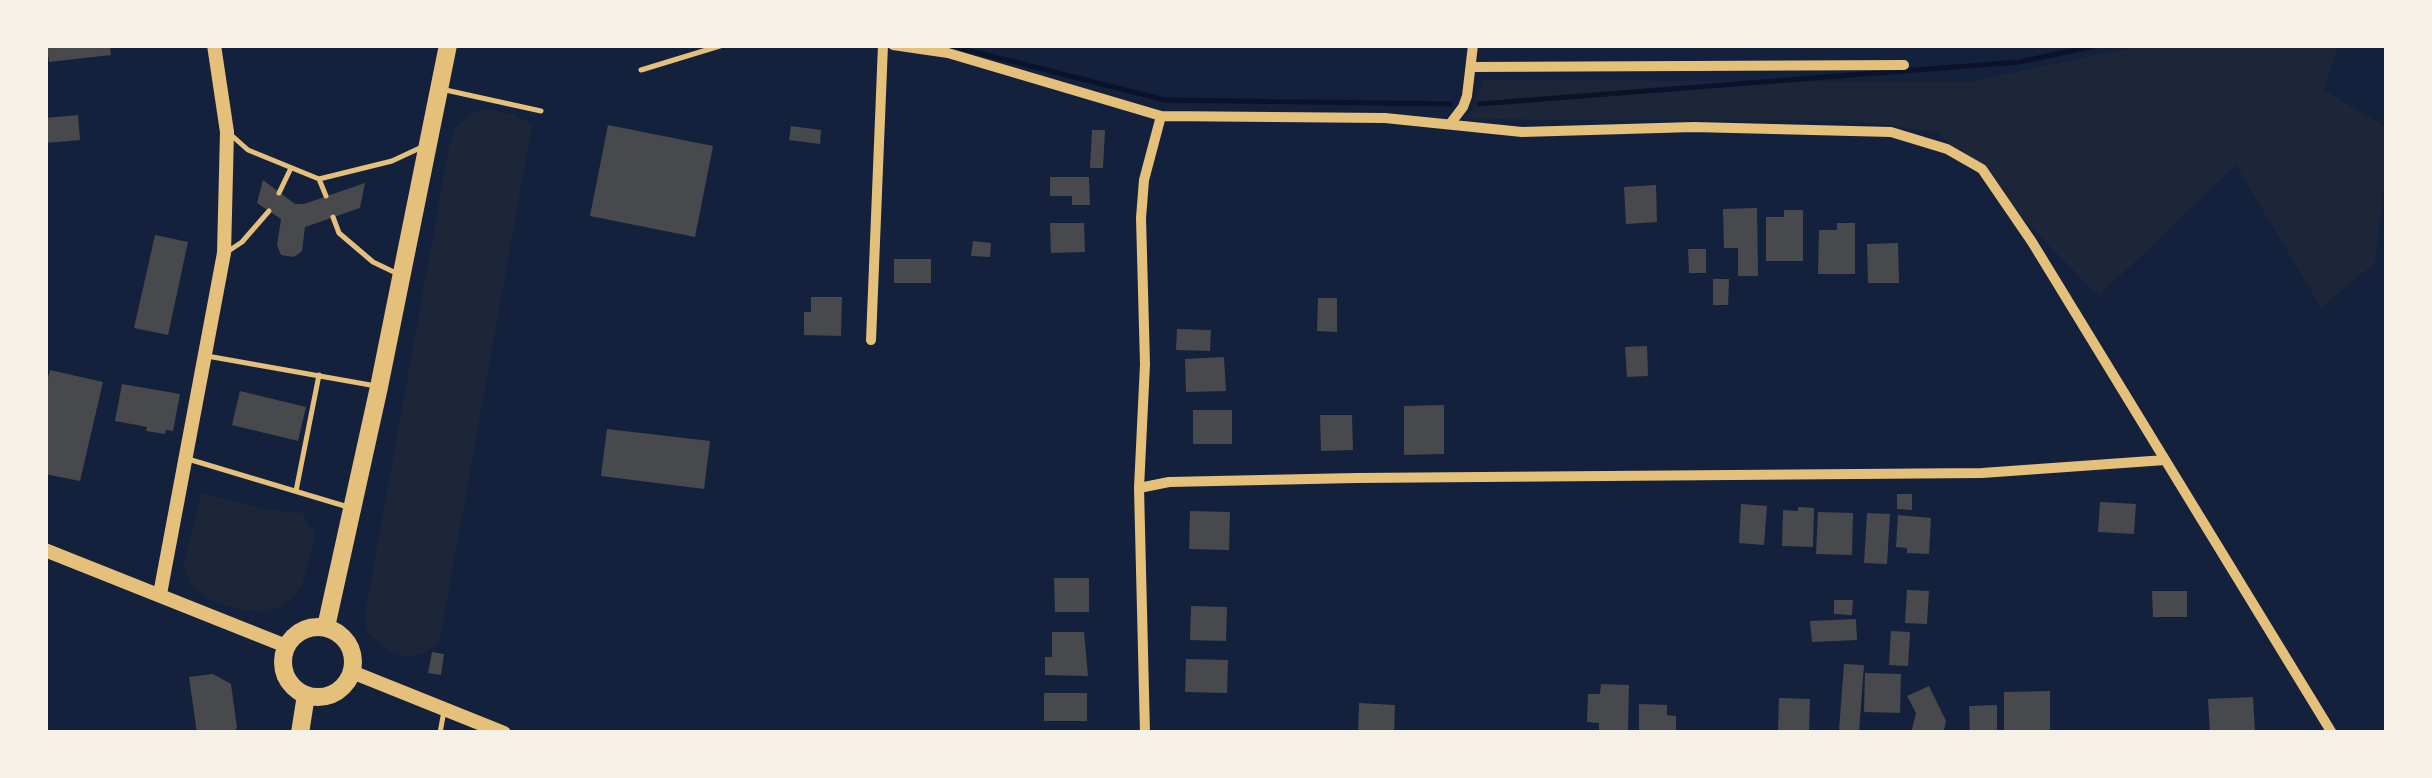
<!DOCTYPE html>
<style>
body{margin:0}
#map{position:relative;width:2432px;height:778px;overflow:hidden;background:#14213d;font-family:"Alegreya Sans",sans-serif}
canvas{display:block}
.frame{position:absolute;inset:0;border:48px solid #f6f1e7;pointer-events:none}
</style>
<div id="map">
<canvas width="2432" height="778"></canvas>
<div class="frame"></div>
</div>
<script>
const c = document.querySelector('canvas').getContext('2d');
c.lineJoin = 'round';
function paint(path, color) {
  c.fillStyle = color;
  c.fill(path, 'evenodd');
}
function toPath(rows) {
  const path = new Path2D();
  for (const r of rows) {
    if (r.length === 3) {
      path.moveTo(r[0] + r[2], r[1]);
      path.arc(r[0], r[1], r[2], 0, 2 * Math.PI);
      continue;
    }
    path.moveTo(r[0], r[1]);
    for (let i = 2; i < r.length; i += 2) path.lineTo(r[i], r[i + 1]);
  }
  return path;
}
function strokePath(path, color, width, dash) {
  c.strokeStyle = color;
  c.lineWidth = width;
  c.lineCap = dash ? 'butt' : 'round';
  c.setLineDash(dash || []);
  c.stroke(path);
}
paint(toPath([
 [2144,45,2339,45,2324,90,2387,128,2387,161,2375,263,2321,308,2236,165,2099,296,1937,132,1855,121,1468,119,1483,80,1969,82],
 [487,109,516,115,532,125,439,645,419,655,404,656,389,651,367,632,366,609,449,147,456,127,471,114],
 [202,493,264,509,303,513,308,526,316,531,302,585,292,599,268,612,242,610,214,602,193,587,183,564]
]), '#1d2539');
strokePath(toPath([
 [947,45,1165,100,1450,104],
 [1479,104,2019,62,2099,45]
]), '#0b132b', 5);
paint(toPath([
 [47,45,110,45,111,55,49,62],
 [78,115,80,140,45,143,45,118],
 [608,125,713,146,695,237,590,216],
 [791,126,821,130,820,144,789,140],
 [1092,130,1105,130,1103,168,1090,168],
 [1050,177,1089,177,1090,205,1072,205,1072,196,1050,196],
 [263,180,295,204,304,204,365,183,360,208,305,227,302,251,294,257,281,255,277,245,281,219,257,203],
 [1656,185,1657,222,1626,224,1624,187],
 [1757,208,1758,276,1738,276,1738,248,1724,248,1723,209],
 [1784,210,1803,210,1803,261,1766,261,1766,217,1784,217],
 [1050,223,1084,223,1085,252,1051,253],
 [1837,223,1855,223,1855,274,1818,274,1819,230,1837,230],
 [155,235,188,242,168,335,134,328],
 [973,241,991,243,990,257,971,256],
 [1898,243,1899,283,1868,283,1867,244],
 [1688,249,1706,249,1706,273,1689,273],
 [894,259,931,259,931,283,894,283],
 [1713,279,1729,279,1728,305,1713,305],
 [811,297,842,297,841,336,804,335,804,312,811,312],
 [1318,298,1337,298,1337,332,1317,331],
 [1177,329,1211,330,1210,351,1176,350],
 [1647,346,1648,376,1627,377,1625,347],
 [1224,357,1226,391,1186,392,1185,359],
 [50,370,103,382,80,481,45,474,45,389],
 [122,384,180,394,173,431,166,430,165,434,146,431,147,427,115,421],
 [240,391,306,407,298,441,232,425],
 [1444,405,1444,454,1404,455,1404,406],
 [1193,410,1232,410,1232,444,1193,444],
 [1320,415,1352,415,1353,450,1321,451],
 [607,429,710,441,704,489,601,476],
 [1897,494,1912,494,1912,510,1897,509],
 [2100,502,2136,504,2134,534,2098,532],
 [1741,504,1767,506,1764,545,1739,543],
 [1798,507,1814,508,1813,547,1782,546,1783,510,1798,511],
 [1190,511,1230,512,1229,550,1189,549],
 [1818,512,1853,513,1852,555,1816,554],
 [1867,513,1890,514,1887,564,1864,563],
 [1898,515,1931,518,1929,554,1907,553,1907,548,1896,547],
 [1054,578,1089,578,1089,612,1055,612],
 [1907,590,1929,591,1927,624,1905,623],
 [2152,591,2187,591,2187,617,2153,617],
 [1834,600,1853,600,1852,615,1834,614],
 [1191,606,1227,607,1226,641,1190,640],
 [1856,619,1857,640,1812,642,1810,621],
 [1891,631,1910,632,1908,666,1889,665],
 [1052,632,1084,632,1088,676,1045,675,1045,657,1052,657],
 [432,652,444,654,441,675,428,673],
 [1186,659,1228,660,1227,693,1185,692],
 [1844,664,1864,665,1859,732,1839,730],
 [1865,673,1901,674,1900,713,1864,712],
 [213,674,231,684,237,728,232,733,197,733,189,677],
 [1601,684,1629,685,1628,733,1599,732,1599,723,1587,722,1588,694,1600,694],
 [1929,686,1946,721,1943,733,1911,733,1916,713,1907,696],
 [2050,691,2050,733,2004,733,2004,692],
 [1044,693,1087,693,1087,721,1044,721],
 [2253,697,2255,731,2210,733,2208,699],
 [1779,698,1810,699,1809,733,1778,733],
 [1359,703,1395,705,1394,733,1358,733],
 [1639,704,1667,705,1667,715,1676,716,1676,733,1639,733],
 [1997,705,1997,733,1970,733,1969,706]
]), '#48494c');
strokePath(toPath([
 [641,70,723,45],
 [441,89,541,111],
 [230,134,248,150,319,179,392,161,422,147],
 [319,179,326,196],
 [279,193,291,168],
 [333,217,339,233,373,262,396,273],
 [227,252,242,242,269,211],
 [207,356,376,386],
 [188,459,348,507],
 [296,491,319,375],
 [440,733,444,711]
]), '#e5c07b', 5);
strokePath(toPath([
 [893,45,948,53,1161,116,1385,118,1522,132,1694,127,1891,132,1947,149,1982,169,2032,242,2332,733],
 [1471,67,1904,65],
 [1450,124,1463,107,1467,96,1473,45],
 [871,340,883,45],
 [1139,488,1169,482,1356,478,1982,473,2165,460],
 [1145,733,1139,488,1145,364,1141,218,1144,180,1161,116]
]), '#e5c07b', 10);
strokePath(toPath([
 [45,550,286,646],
 [160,594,224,253,227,132,214,45],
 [352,672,504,733]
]), '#e5c07b', 14);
strokePath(toPath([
 [318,662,35],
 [326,627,379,387,448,45],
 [300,733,306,695]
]), '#e5c07b', 18);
</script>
